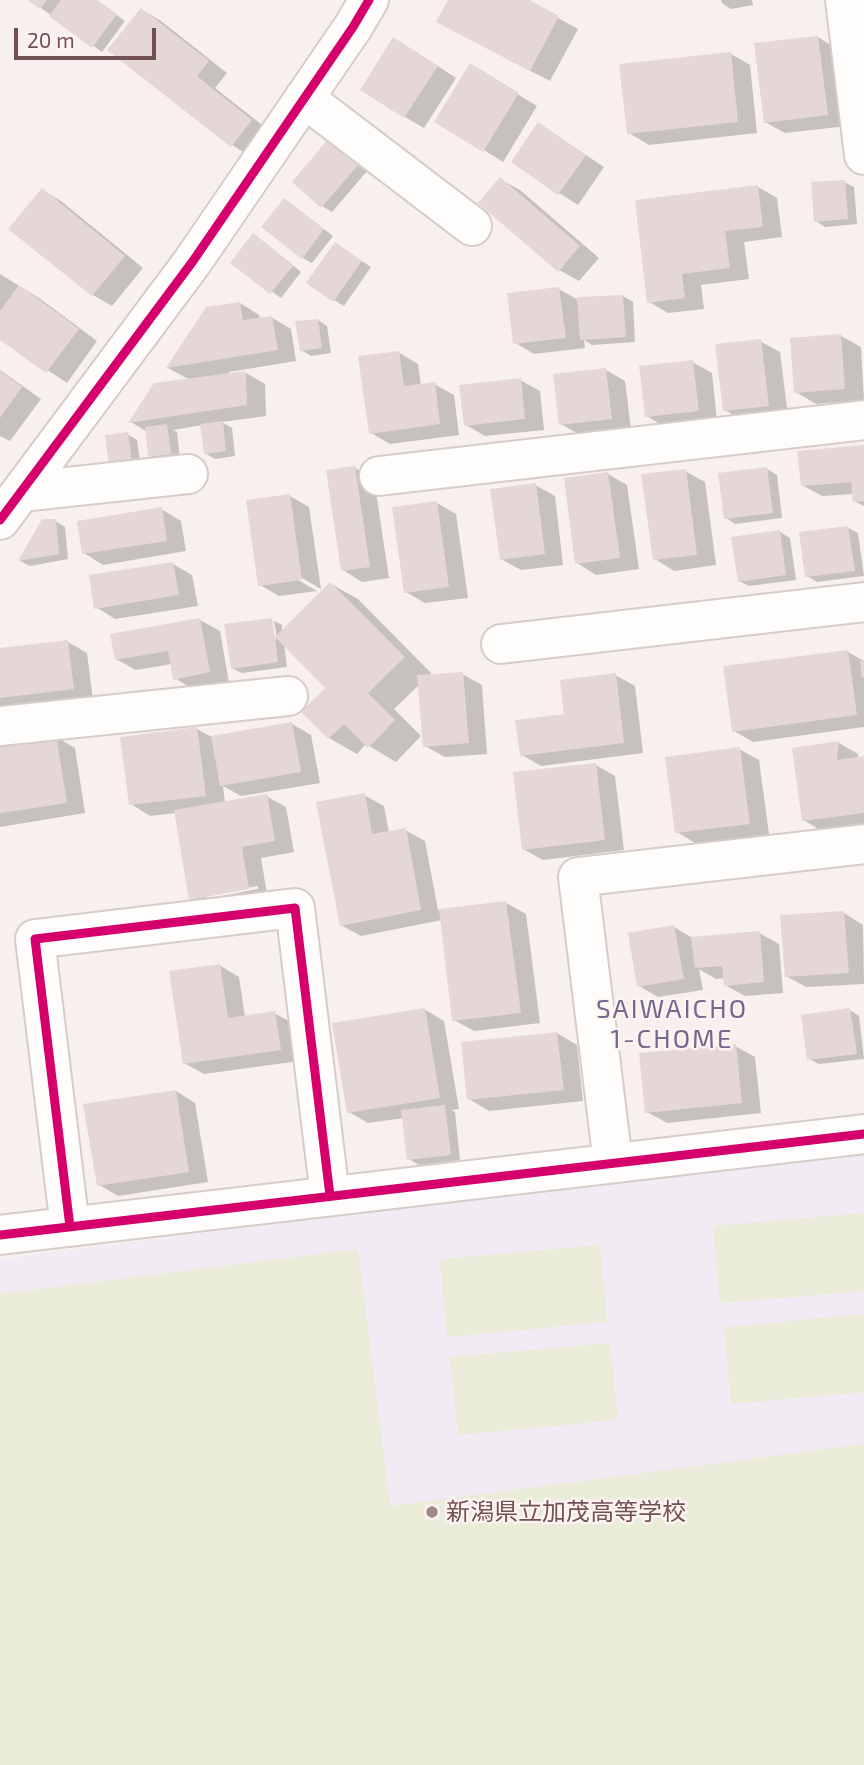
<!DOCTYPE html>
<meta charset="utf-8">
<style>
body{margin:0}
#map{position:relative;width:864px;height:1765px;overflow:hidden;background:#f8f0ee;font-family:"Exo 2",sans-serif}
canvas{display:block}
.scale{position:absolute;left:14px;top:28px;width:142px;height:32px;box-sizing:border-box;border:4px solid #735051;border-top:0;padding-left:9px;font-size:21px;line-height:24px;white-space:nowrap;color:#735051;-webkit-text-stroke:5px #fdf4f1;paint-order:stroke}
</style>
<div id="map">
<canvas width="864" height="1765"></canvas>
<div class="scale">20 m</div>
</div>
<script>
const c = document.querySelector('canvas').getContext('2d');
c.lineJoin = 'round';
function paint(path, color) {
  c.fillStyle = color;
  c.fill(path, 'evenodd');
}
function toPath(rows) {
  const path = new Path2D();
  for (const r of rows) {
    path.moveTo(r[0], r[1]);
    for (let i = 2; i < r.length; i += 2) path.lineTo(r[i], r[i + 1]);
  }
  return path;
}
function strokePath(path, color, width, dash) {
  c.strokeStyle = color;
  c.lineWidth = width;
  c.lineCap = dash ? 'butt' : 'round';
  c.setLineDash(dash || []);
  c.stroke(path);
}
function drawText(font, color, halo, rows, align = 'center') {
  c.font = font + ' "Exo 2","Noto Sans JP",sans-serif';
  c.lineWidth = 5;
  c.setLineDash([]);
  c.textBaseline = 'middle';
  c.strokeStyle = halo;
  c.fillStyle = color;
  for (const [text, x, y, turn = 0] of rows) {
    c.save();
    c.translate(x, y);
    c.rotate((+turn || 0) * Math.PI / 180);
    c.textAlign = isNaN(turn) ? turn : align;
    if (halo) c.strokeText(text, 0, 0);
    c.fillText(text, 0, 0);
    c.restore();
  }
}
paint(toPath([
 [864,1154,864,1765,0,1765,0,1259,535,1190]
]), '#f1ebf3');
paint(toPath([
 [864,1213,864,1291,720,1303,713,1226],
 [600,1245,607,1322,447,1337,440,1259],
 [358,1249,390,1506,864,1444,864,1765,0,1765,0,1294],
 [864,1314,864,1392,731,1404,724,1327],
 [610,1343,618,1420,458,1435,450,1357]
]), '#ebebda');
paint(toPath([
 [30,0,96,0,125,21,102,52],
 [450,0,525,0,578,29,550,81,458,33],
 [721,0,752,0,753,5,731,9,722,3],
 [142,10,161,21,227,73,215,88,271,132,251,157,232,145],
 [818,37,837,49,847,126,785,133,765,122],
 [413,50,456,78,424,128,405,117],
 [731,54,750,65,757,133,649,145,629,133],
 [489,77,537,106,503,162,484,150],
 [539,124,604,167,578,205,559,193],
 [340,145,368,170,332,212,322,206],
 [500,179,520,190,599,258,579,281,559,270],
 [844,182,854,187,857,224,825,227,816,221],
 [758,187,777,198,782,237,744,242,749,279,701,285,704,309,668,313,649,302],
 [42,190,61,201,143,268,112,306,93,295],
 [294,206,333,236,312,263,303,258],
 [263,241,301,272,281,298,233,263],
 [345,250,371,267,344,306,334,300],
 [0,274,39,298,97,341,67,383,0,338],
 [559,289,580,301,623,296,633,302,635,342,592,345,584,340,585,348,534,354,514,342],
 [240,303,259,315,260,319,271,317,291,329,296,361,229,372,229,375,246,373,265,384,266,416,222,422,232,428,235,456,215,459,205,453,202,425,173,430,177,432,180,459,160,462,150,456,147,432,131,422,190,380,168,368,207,309],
 [318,320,327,326,331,353,311,356,301,350],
 [841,336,861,347,864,400,816,404,796,392],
 [760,341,780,352,788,416,744,421,725,410],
 [398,352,418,364,421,385,434,384,454,395,459,435,390,444,371,433],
 [692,362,712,373,717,421,666,428,647,416],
 [0,370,41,399,10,441,0,436],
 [606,370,625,381,631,430,580,435,561,424],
 [520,380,540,391,544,430,485,436,466,425],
 [127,434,137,440,141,468,120,470],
 [864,447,864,506,854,501,854,494,822,496,802,485],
 [355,468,374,479,389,578,362,582,343,570],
 [767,469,777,475,782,518,735,524,726,518],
 [685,471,705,482,716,565,674,571,655,559],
 [608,474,627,485,639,569,596,575,577,563],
 [535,485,555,496,563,565,521,570,501,559],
 [290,496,309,507,321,589,295,574,293,577,317,591,279,596,260,585],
 [437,503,456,514,468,598,425,603,406,592],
 [161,509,181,521,186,551,103,565,84,553],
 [55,521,65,527,68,559,30,566,20,561],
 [848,528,858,533,864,576,817,582,807,576],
 [780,532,790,538,796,580,749,586,739,581],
 [173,564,192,575,198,606,115,619,96,607],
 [331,584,358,599,431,673,428,676,462,674,482,685,487,754,445,757,425,746,420,684,394,709,421,736,396,762,366,744,357,754,329,738,304,712,328,688,284,644,287,667,242,673,232,668,277,638,274,621,282,625,282,632],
 [200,620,220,631,229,683,194,690,175,678,172,664,136,670,116,659],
 [68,642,87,653,93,700,0,711,0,650],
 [848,652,864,661,864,727,753,742,734,731],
 [615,675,635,686,643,753,541,766,522,755],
 [292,724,311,735,320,783,241,796,223,786,225,803,266,796,286,807,294,852,261,858,268,900,210,910,191,899,176,813,150,816,131,804,197,729,212,737],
 [258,886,258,889,206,899,206,895],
 [56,737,75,748,85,813,0,827,0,745],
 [839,743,858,754,858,759,864,758,864,826,823,832,804,820,794,749],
 [739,749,759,760,769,834,697,844,677,832],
 [596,765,615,776,624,850,543,860,523,849],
 [364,795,384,806,389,833,405,830,425,841,438,910,506,903,526,914,540,1023,474,1031,454,1020,442,920,361,936,341,925],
 [844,913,863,925,864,984,806,987,786,976],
 [674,927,694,939,759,933,779,944,783,993,745,996,725,985,725,978,716,979,699,969,703,990,658,997,639,986],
 [219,965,239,977,245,1017,274,1013,294,1024,299,1061,204,1074,184,1063],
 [424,1009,444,1021,459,1109,451,1110,455,1112,460,1160,419,1165,409,1159,404,1118,368,1123,349,1112],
 [850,1010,859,1016,864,1059,819,1064,809,1059],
 [557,1033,577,1045,583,1101,489,1111,469,1099],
 [735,1046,755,1057,761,1113,667,1123,647,1112],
 [176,1091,195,1103,208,1182,118,1196,98,1184]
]), '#0003');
paint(toPath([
 [28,0,47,0,40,9],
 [61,0,97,0,117,14,92,48,49,16],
 [448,0,529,0,559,16,530,71,436,22],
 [141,8,209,61,197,76,252,120,231,147,107,50],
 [818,36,828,115,764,123,754,43],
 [393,37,438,66,404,118,360,90],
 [731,52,738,122,627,134,619,64],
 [470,63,519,93,483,152,434,122],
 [538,122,586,155,558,195,511,162],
 [330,137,360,163,321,208,292,182],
 [500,177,580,246,558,272,478,203],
 [845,180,848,219,814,222,811,182],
 [758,185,763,227,725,231,730,268,682,274,685,298,647,303,635,200],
 [42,188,125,256,92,296,8,229],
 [284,198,324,229,302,259,261,227],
 [253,233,293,266,270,294,230,263],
 [335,242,362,261,333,302,306,283],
 [19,285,79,329,46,373,0,340,0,311],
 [559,287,566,338,513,344,507,293],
 [623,295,626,337,580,340,577,297],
 [240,302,243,320,272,316,278,350,166,368,206,307],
 [318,319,322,348,300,351,295,321],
 [841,334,845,389,794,393,790,338],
 [761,339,769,406,723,411,715,344],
 [399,351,404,386,435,382,440,424,369,434,358,356],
 [693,360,699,411,645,417,639,366],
 [606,368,612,419,559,425,553,374],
 [0,371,22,387,0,418],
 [246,371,247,405,128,423,154,383],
 [521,378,525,419,464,426,459,385],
 [223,421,226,451,204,454,200,424],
 [167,424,171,454,148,457,145,427],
 [128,432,132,463,109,465,105,435],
 [864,445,864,501,853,502,851,482,801,486,797,451],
 [355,466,370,567,341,571,326,470],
 [767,467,773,513,724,519,718,473],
 [686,469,697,555,653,560,641,474],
 [608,472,620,558,575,564,564,478],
 [536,483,545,554,500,560,490,489],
 [290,494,302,580,258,586,246,500],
 [437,501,449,587,404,593,392,507],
 [162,507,167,541,82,554,77,521],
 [42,519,56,519,59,554,18,561],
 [848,526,855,571,805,577,799,532],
 [780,530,786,575,738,582,731,537],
 [173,562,179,595,94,609,89,575],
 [330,582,405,657,368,693,395,720,368,748,344,724,328,739,301,712,325,688,275,637,278,662,231,669,224,624,272,618,275,637],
 [200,618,210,672,173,680,168,651,115,660,110,634],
 [68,640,74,689,0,698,0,648],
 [848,650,857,715,732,732,723,666],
 [860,661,864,661,864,677,862,678],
 [463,672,469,743,423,747,417,675],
 [616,673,624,743,520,756,515,720,564,714,560,680],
 [292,722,301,772,220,786,211,736],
 [197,727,206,796,129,805,120,737],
 [56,735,67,803,0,813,0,744],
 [839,741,837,760,864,756,864,813,802,821,792,748],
 [740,747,750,824,675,833,665,757],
 [596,763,605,840,522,850,513,772],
 [365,793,372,834,406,828,421,910,340,926,316,802],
 [267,794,275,841,242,847,249,889,189,900,174,810],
 [506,901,521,1013,452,1021,439,909],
 [844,911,849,973,785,977,780,915],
 [674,925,684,979,637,987,628,933],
 [760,931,764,982,724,986,722,966,695,968,691,937],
 [220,964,228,1018,275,1011,281,1050,183,1064,169,971],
 [425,1008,440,1098,347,1113,332,1023],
 [850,1008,857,1054,807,1060,801,1015],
 [557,1032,564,1090,467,1100,461,1042],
 [736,1044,742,1103,645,1113,639,1053],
 [176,1090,189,1172,97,1186,83,1104],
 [445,1105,451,1155,407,1160,401,1110]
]), '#e4d7d6');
const minor = toPath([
 [845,0,864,155],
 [304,98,472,226],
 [379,476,864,420],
 [21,492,188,474],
 [0,520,193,261,353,27,369,0],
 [501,644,864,602],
 [0,726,288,696],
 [613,1163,578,877,864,844],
 [70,1227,35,939,295,908,330,1196],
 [0,1235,864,1134]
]);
strokePath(minor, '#d6ccca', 42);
strokePath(minor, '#fefdfc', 38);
strokePath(toPath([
 [0,520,193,261,353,27,369,0],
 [70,1227,35,939,295,908,330,1196],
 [0,1235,864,1134]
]), '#d6006c', 9);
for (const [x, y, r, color] of [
 [432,1512,7,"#a28888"]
]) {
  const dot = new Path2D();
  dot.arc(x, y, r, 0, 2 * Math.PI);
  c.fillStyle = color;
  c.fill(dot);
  strokePath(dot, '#fdf4f1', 2.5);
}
drawText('24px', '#735051', '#fdf4f1', [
 ["新潟県立加茂高等学校",446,1512]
], 'left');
c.letterSpacing = '2px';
drawText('26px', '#73688e', '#fdf4f1', [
 ["SAIWAICHO",672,1009],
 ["1-CHOME",672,1039]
]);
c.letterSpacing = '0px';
</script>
